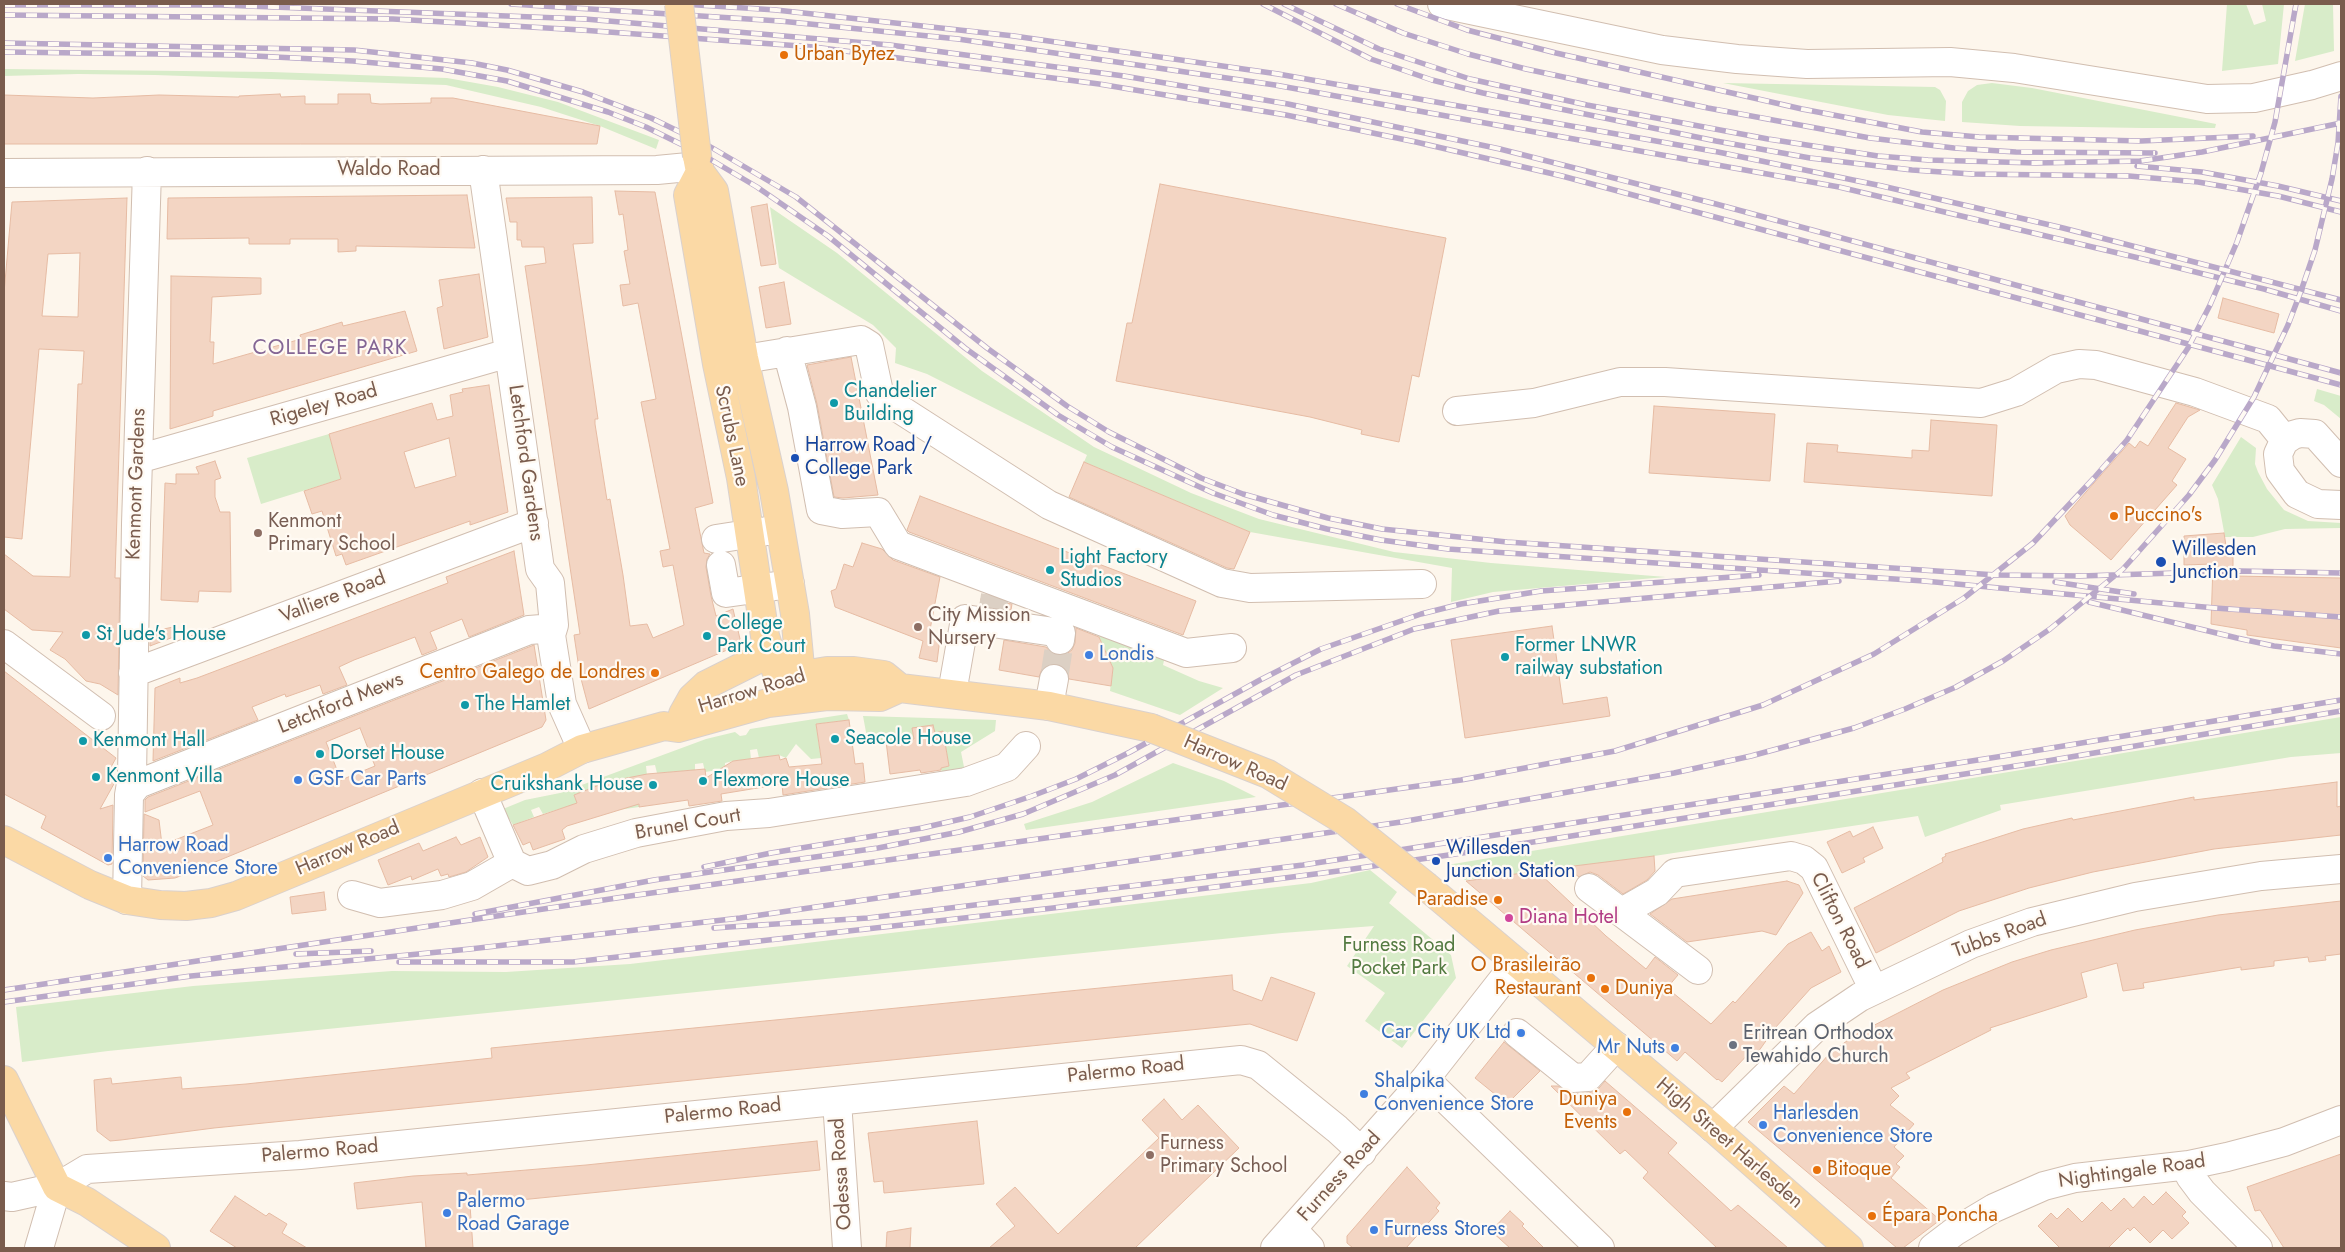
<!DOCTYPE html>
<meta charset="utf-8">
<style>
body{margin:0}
#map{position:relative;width:2345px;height:1252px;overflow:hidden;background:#fdf6ec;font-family:Jost,sans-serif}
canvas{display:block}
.frame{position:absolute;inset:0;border:5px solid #7a5c4d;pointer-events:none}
</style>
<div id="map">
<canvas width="2345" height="1252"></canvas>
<div class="frame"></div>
</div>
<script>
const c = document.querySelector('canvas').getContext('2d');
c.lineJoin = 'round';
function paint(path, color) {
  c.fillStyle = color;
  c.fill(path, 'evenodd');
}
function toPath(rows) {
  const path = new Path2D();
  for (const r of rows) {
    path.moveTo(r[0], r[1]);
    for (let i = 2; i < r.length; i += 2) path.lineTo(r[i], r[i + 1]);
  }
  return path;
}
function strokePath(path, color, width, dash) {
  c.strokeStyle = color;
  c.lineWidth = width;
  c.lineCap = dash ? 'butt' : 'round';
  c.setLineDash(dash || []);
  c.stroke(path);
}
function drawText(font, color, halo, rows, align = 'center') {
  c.font = font + ' Jost,sans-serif';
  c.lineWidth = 4.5;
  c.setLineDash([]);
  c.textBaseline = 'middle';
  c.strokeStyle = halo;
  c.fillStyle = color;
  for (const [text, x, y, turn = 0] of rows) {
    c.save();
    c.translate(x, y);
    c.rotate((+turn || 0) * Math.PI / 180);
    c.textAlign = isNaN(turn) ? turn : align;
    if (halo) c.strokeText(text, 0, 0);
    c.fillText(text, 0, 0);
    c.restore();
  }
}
paint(toPath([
 [2227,4,2246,4,2254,25,2266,21,2262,4,2284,4,2278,64,2222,71],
 [2305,4,2333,4,2334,51,2295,61],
 [4,69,271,72,447,78,498,87,558,102,659,140,656,149,600,126,541,107,446,85,155,75,78,74,4,76],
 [1723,83,1935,87,1940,90,1946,101,1945,121,1888,115],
 [1992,83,2032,88,2216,124,2215,128,2143,128,2020,126,1962,122,1962,102,1968,91,1977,85],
 [770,207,837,253,982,371,1094,447,1191,493,1259,519,1394,552,1491,563,1666,577,1493,592,1451,602,1452,568,1250,532,1084,462,1087,455,927,374,895,363,896,348,873,325,779,268],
 [2317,389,2341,396,2341,419,2324,405,2314,401],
 [329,434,341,479,261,504,247,458],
 [2241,437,2256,448,2255,464,2258,472,2267,489,2284,510,2308,521,2341,523,2341,528,2285,529,2253,537,2225,537,2218,499,2212,485],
 [1098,634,1165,656,1163,665,1199,681,1223,688,1180,715,1110,691,1113,668],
 [847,714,849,720,816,724,821,758,811,759,796,744,786,758,779,755,759,758,757,749,750,750,751,759,733,761,725,763,725,769,705,772,703,763,695,764,695,770,657,773,655,765,646,766,647,775,638,799,639,807,618,810,606,782,574,795,581,812,569,806,543,814,539,807,531,810,534,817,513,825,503,809,525,800,560,793,706,739,735,732,740,736,746,735,750,729],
 [863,716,996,720,995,731,961,752,965,772,942,775,941,768,949,766,943,731,935,733,912,728,916,749,903,740,868,743],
 [2341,717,2341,753,2291,757,2000,805,2001,810,1925,837,1918,816,1654,856,1503,876,1499,880,1494,876,1465,880,1447,865],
 [1173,763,1224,781,1256,797,1026,830,1024,824,1092,802],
 [1370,870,1397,892,1389,903,1451,955,1456,978,1402,1048,1365,1021,1385,993,1347,966,1374,926,1282,933,657,996,108,1051,22,1062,16,1007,193,986,392,971,506,972,630,964,1311,883]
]), '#d8ecc9');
const building = toPath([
 [280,94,281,97,305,96,305,104,338,104,338,94,370,94,371,103,380,104,431,103,431,98,453,98,600,126,597,144,4,144,4,95,93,98,159,95,239,97,239,96,280,94],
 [1160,184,1446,238,1419,377,1412,375,1399,442,1361,434,1362,430,1310,417,1116,381,1127,323,1132,323,1160,184],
 [615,191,655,192,713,503,695,508,704,553,710,554,707,559,706,567,711,596,716,616,733,609,740,639,734,647,589,709,580,675,574,635,580,634,525,266,546,263,544,247,522,247,521,240,517,240,517,222,510,222,506,198,592,197,593,243,573,244,598,419,595,419,595,424,607,500,610,499,623,575,630,626,647,624,653,638,684,625,673,565,663,567,660,551,670,549,641,402,656,399,638,303,623,306,620,285,630,284,624,251,628,250,623,214,619,215,615,191],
 [467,195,475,248,356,246,356,251,338,252,338,239,290,239,290,244,249,244,249,238,167,239,168,198,467,195],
 [127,198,115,578,120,578,118,695,100,684,86,681,65,659,50,650,63,632,32,630,4,609,4,554,33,576,70,577,78,384,82,384,84,351,39,349,22,539,4,537,4,293,12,202,127,198],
 [80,253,78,317,42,316,48,254,80,253],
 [767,204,776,264,761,266,751,207,767,204],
 [479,274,488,337,444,349,437,308,443,306,439,280,479,274],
 [171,276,261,278,261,294,212,297,210,342,214,342,213,364,301,339,300,335,342,322,343,326,405,311,417,351,213,411,213,416,170,429,171,276],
 [784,282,791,324,766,328,759,287,784,282],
 [2223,298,2279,314,2274,333,2218,318,2223,298],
 [851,357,878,495,843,498,834,497,817,404,807,365,851,357],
 [489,385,508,512,470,525,470,521,346,565,342,554,336,556,322,511,312,514,304,491,341,479,329,434,432,403,437,420,453,416,450,395,463,392,462,389,489,385],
 [449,438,456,476,415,488,404,452,449,438],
 [2176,403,2200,410,2188,417,2168,448,2186,459,2172,481,2177,485,2111,560,2070,525,2065,516,2129,443,2135,448,2140,441,2148,446,2176,403],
 [1654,406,1775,414,1770,481,1649,473,1654,406],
 [1931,420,1997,425,1992,496,1804,482,1807,443,1838,445,1837,452,1912,458,1912,450,1929,451,1931,420],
 [215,461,221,478,215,480,215,497,220,512,230,512,231,592,199,591,198,602,161,600,165,483,176,484,176,474,199,474,196,467,215,461],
 [1084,462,1250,532,1234,569,1227,568,1069,497,1084,462],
 [920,496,1196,601,1183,635,909,532,907,530,920,496],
 [2224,533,2227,552,2233,551,2233,576,2341,578,2341,648,2247,635,2247,630,2211,624,2213,564,2184,565,2184,536,2224,533],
 [862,543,882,549,893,560,940,577,929,635,940,638,937,662,919,658,923,641,835,607,831,591,836,589,844,564,853,567,862,543],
 [514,551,524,615,469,637,462,619,430,632,437,649,422,655,415,637,354,660,339,667,347,685,323,694,320,685,286,697,285,694,252,707,258,720,153,761,155,688,180,678,180,683,197,678,448,583,446,577,514,551],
 [981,599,1012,604,1011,610,980,605,981,599],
 [1552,626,1563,704,1607,697,1610,716,1465,738,1451,640,1552,626],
 [173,627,176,636,150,646,150,632,173,627],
 [1076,628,1099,637,1113,668,1111,686,1069,679,1064,667,1056,664,1049,664,1042,669,1039,677,999,670,1004,640,1046,647,1051,653,1057,655,1065,655,1072,650,1075,643,1076,628],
 [534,645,546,720,542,727,191,872,175,878,148,880,143,876,144,814,159,820,162,845,213,825,200,791,145,812,145,800,148,797,534,645],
 [360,728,375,766,341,780,326,742,360,728],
 [4,671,116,758,106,776,115,782,100,809,113,805,112,864,108,865,41,828,46,816,4,794,4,671],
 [849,720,855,764,863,763,865,782,783,795,782,784,721,794,722,801,689,806,688,800,639,807,639,804,567,826,562,830,565,839,533,850,530,842,523,845,513,825,577,803,574,795,607,782,647,774,705,769,706,778,733,761,779,755,780,760,786,758,789,767,822,764,816,724,849,720],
 [933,725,935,733,943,731,949,766,941,768,941,770,921,773,920,770,890,774,886,741,914,739,912,728,933,725],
 [2337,782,2337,807,2341,806,2341,835,2214,849,2093,872,2029,888,1959,911,1876,953,1854,908,1943,862,1942,858,1946,856,1945,854,2023,829,2072,818,2073,820,2194,797,2194,800,2337,782],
 [1873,827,1883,848,1863,858,1865,862,1842,873,1827,842,1850,831,1853,837,1873,827],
 [456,837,461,845,480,837,488,857,466,872,449,877,448,874,441,876,438,869,412,880,411,876,388,885,378,860,419,843,423,851,456,837],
 [1654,856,1655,871,1647,880,1623,894,1598,875,1590,872,1579,877,1566,867,1654,856],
 [1537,871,1606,936,1646,969,1655,957,1678,975,1667,988,1711,1024,1733,1001,1735,1003,1788,944,1811,932,1822,951,1829,946,1841,972,1811,988,1775,1028,1756,1055,1751,1051,1722,1082,1718,1079,1717,1080,1685,1052,1677,1061,1466,881,1537,871],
 [1787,881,1799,885,1803,893,1776,935,1762,931,1687,942,1650,914,1672,899,1787,881],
 [324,892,326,910,292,914,290,897,324,892],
 [2341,901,2341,954,2325,956,2326,960,2309,962,2308,957,2274,961,2274,966,2241,970,2241,967,2143,983,2144,988,2123,991,2117,963,2081,973,2087,997,1990,1028,1991,1030,1906,1073,1910,1078,1891,1088,1899,1096,1890,1105,1914,1124,1894,1147,1904,1156,1896,1164,1900,1167,1891,1178,1940,1220,1903,1248,1897,1248,1748,1122,1784,1086,1794,1094,1829,1054,1855,1035,1943,990,2012,962,2051,950,2135,930,2218,915,2341,901],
 [1232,975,1233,990,1262,1001,1271,977,1315,993,1297,1041,1250,1024,214,1128,121,1140,110,1141,97,1131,94,1080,111,1078,112,1084,181,1077,182,1089,246,1084,492,1058,491,1048,1232,975],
 [1504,1042,1540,1071,1507,1104,1475,1078,1504,1042],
 [1605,1081,1677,1143,1668,1153,1731,1211,1738,1205,1788,1248,1717,1248,1643,1178,1648,1172,1625,1150,1620,1154,1551,1086,1558,1086,1573,1094,1589,1093,1599,1088,1605,1081],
 [1164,1099,1182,1120,1198,1105,1239,1148,1135,1248,989,1248,1015,1226,996,1204,1015,1187,1058,1234,1159,1138,1142,1120,1164,1099],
 [977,1121,984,1184,884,1193,883,1181,874,1182,868,1133,977,1121],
 [817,1141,820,1170,470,1205,473,1248,426,1248,422,1202,357,1209,354,1183,413,1176,467,1173,467,1175,586,1165,817,1141],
 [2341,1154,2341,1248,2284,1248,2260,1210,2255,1211,2247,1187,2341,1154],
 [1407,1167,1440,1203,1436,1208,1439,1211,1406,1248,1353,1248,1347,1243,1347,1236,1407,1167],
 [2166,1192,2186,1212,2182,1216,2189,1223,2172,1239,2163,1230,2150,1243,2134,1227,2130,1231,2128,1228,2108,1248,2060,1248,2038,1226,2051,1213,2057,1219,2068,1208,2082,1222,2102,1202,2111,1211,2124,1198,2133,1208,2144,1196,2153,1205,2166,1192],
 [235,1196,266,1216,269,1213,287,1224,282,1233,307,1248,237,1248,210,1231,235,1196],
 [1510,1211,1524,1224,1522,1226,1544,1248,1510,1248,1491,1231,1510,1211],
 [911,1228,910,1248,886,1248,887,1232,911,1228]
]);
paint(building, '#f3d5c3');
strokePath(building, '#e6bba3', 1);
strokePath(toPath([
 [979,607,1011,612],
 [1054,679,1060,640]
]), '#dcd0c4', 28, [28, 14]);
const minor = toPath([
 [1442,4,1662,50,1737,59,1807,64,1950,62,2014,68,2207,99,2254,98,2312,85,2341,76],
 [483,170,540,569,550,583,554,625,551,635,562,704,582,749],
 [4,173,657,170,699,166],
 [787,351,802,407,821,510,842,514,878,512,898,545,1186,653,1232,648],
 [720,363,861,340,869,345,879,392,884,399,1049,505,1222,583,1250,588,1422,584],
 [1457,411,1534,403,1620,382,1665,382,1981,403,2016,392,2056,369,2079,364,2096,365,2195,392,2268,419,2285,440],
 [138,459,509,353],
 [2341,463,2315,434,2300,433,2293,435,2284,441,2278,454,2280,471,2297,494,2318,504,2341,505],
 [716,539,780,529],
 [721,565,726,593,790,584],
 [4,644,101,716],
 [133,673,534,523],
 [952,693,965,619,1061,633,1060,640],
 [1049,706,1054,679],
 [482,793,512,863],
 [129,795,132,778,136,524,147,171],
 [1589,888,1698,970],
 [352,895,380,903,442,895,472,886,512,863,528,871,552,865,584,849,636,833,726,816,769,813,966,782,1007,767,1026,746],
 [127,900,129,795,138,784,529,630,542,629,551,635],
 [1622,912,1657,892,1675,873,1791,856,1804,860,1814,868,1874,990],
 [1517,1033,1573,1078,1588,1077,1616,1046],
 [1425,1079,1600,1248],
 [837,1101,847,1248],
 [1713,1128,1817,1026,1860,997,1971,944,2032,922,2135,897,2261,876,2341,869],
 [2189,1165,2190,1176,2202,1192,2258,1248],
 [4,1196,12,1197,57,1187,87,1169,300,1155,1241,1060,1258,1065,1337,1129,1362,1152],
 [1293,1230,1310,1248],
 [39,1248,57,1187],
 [1275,1248,1425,1079,1516,963],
 [1933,1248,1954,1232,1994,1208,2044,1186,2075,1178,2189,1165,2227,1157,2284,1142,2341,1120]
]);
const major = toPath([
 [697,156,700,172,714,191,744,358,774,491,795,614,803,698],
 [700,172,688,195,717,364,741,478,765,636,779,680,783,701],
 [785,678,827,671,854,671,884,675,900,688],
 [683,714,692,698,706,685,754,661,768,647],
 [4,840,90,885,127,900,160,905,186,906,211,903,236,896,547,767,582,749,664,726,678,728,768,703,827,696,880,697,900,688,1049,706,1151,728],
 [1427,887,1713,1128,1849,1248],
 [4,1080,57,1187,87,1202,156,1248]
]);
strokePath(minor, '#d1beb0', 30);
strokePath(major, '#dad1cd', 30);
strokePath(minor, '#fff', 28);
strokePath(major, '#fbd9a5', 28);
const rail = toPath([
 [511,4,780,21,958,39,1275,85,1839,187,2143,259,2264,289,2341,311],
 [682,4,776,10,1014,36,1278,74,1718,152,1882,186,2063,228,2341,300],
 [1263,4,1371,59,1432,80,1483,93,1716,141,1810,158,1912,170,1972,174,2129,176,2198,182,2278,196,2341,212],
 [1284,4,1379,49,1470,79,1587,105,1768,139,1878,156,1928,160,2036,163,2140,161,2202,152,2341,123],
 [1336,4,1403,33,1468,54,1526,69,1708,108,1870,138,1954,148,2016,152,2155,153],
 [1397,4,1467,30,1556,53,1802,109,1922,132,1979,137,2141,141,2253,136],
 [4,5,221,5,585,19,890,45,1124,76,1288,104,1500,149,1716,204,2341,373],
 [4,15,393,19,581,30,814,47,1099,84,1286,115,1416,142,1562,176,2341,385],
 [4,43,354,50,472,63,507,70,583,92,651,118,709,146,796,197,987,348,1067,406,1109,432,1201,478,1243,494,1328,518,1382,529,1507,542,1996,575,2080,576,2240,571,2341,573],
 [4,52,236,55,353,61,442,69,507,81,608,112,646,127,703,155,757,187,828,236,965,348,1058,415,1112,447,1213,493,1273,515,1327,529,1381,540,1448,549,1924,581,2215,608,2341,617],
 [2137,166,2202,172,2278,186,2341,201],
 [2055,582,2134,594],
 [2089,602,2237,638,2274,646,2341,654],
 [704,867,771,853,922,828,970,817,1032,796,1076,779,1130,752,1260,680,1321,649,1421,614,1461,604,1541,591,1759,575],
 [475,914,654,880,878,848,959,832,1023,814,1115,775,1296,675,1414,629,1499,611,1839,581],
 [714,928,868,918,1303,865,1997,757,2341,700],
 [296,954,371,951],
 [399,962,573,962,1053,908,1346,870,1476,851,2041,762,2341,711],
 [4,990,630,896,1461,780,1615,751,1763,705,1874,654,1964,598,2033,543,2094,478,2127,440,2188,348,2210,305,2237,242,2261,173,2275,122,2296,4],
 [4,1002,191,976,470,949,740,918,1401,822,1674,773,1751,756,1854,728,1905,709,1956,687,2003,661,2050,629,2123,569,2189,495,2215,460,2254,397,2288,325,2301,291,2315,250,2332,179,2338,143,2341,96]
]);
strokePath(rail, '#b9a8c9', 5.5);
strokePath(rail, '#fffaf3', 4, [11]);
const majorBridge = toPath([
 [679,4,697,156],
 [1151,728,1268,774,1345,821,1427,887]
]);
strokePath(majorBridge, '#dad1cd', 30, []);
strokePath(majorBridge, '#fbd9a5', 28);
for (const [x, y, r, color] of [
 [784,55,5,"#e8710a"],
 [834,403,5,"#0f9aa8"],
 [795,458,5,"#1a4fb4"],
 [2114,516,5,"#e8710a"],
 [258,533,5,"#8d6e63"],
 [2161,562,6,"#1a4fb4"],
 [1050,570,5,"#0f9aa8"],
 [918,627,5,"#8d6e63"],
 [86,635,5,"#0f9aa8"],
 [707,636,5,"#0f9aa8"],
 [1089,655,5,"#3f7fe0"],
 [1505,657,5,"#0f9aa8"],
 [655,673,5,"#e8710a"],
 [465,705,5,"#0f9aa8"],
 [835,739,5,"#0f9aa8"],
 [83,741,5,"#0f9aa8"],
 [320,754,5,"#0f9aa8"],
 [96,777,5,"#0f9aa8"],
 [298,780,5,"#3f7fe0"],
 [703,781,5,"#0f9aa8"],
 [653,785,5,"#0f9aa8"],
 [108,858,5,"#3f7fe0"],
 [1436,861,5,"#1a4fb4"],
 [1498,900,5,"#e8710a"],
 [1509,918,5,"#d1479c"],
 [1591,978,5,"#e8710a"],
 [1605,989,5,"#e8710a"],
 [1521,1033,5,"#3f7fe0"],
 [1733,1045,5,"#6b7280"],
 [1675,1048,5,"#3f7fe0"],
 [1364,1094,5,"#3f7fe0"],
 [1627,1112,5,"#e8710a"],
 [1763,1125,5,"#3f7fe0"],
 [1150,1155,5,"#8d6e63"],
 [1817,1170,5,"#e8710a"],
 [447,1213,5,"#3f7fe0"],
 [1872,1216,5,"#e8710a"],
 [1374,1230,5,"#3f7fe0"]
]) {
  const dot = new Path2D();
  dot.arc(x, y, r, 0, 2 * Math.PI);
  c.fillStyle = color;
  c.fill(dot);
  strokePath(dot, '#fffaf3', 2);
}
drawText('20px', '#c56008', '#fffaf3', [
 ["Urban Bytez",794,55],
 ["Puccino's",2124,516],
 ["Centro Galego de Londres",645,673,"right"],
 ["Paradise",1488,900,"right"],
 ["O Brasileirão",1581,966,"right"],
 ["Restaurant",1581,989,"right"],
 ["Duniya",1615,989],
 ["Duniya",1617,1100,"right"],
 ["Events",1617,1123,"right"],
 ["Bitoque",1827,1170],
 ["Épara Poncha",1882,1216]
], 'left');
drawText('20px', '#7a5c4d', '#fffaf3', [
 ["Waldo Road",389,170],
 ["Rigeley Road",324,406,-16],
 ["Scrubs Lane",731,436,78],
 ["Letchford Gardens",525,463,82],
 ["Kenmont Gardens",137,484,-88],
 ["Valliere Road",333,598,-21],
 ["Harrow Road",752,692,-17],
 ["Letchford Mews",341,704,-22],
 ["Harrow Road",1235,764,24],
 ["Brunel Court",688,825,-10],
 ["Harrow Road",348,849,-23],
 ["Clifton Road",1839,921,63],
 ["Tubbs Road",2000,936,-20],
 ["Palermo Road",1126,1071,-6],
 ["Palermo Road",723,1112,-6],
 ["High Street Harlesden",1729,1144,41],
 ["Palermo Road",320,1152,-5],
 ["Nightingale Road",2132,1172,-8],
 ["Odessa Road",842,1174,-94],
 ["Furness Road",1340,1177,-48]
]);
drawText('20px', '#0d838f', '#fffaf3', [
 ["Chandelier",844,392],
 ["Building",844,415],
 ["Light Factory",1060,558],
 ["Studios",1060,581],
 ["College",717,624],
 ["Park Court",717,647],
 ["St Jude's House",96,635],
 ["Former LNWR",1515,646],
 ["railway substation",1515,669],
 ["The Hamlet",475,705],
 ["Seacole House",845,739],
 ["Kenmont Hall",93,741],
 ["Dorset House",330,754],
 ["Kenmont Villa",106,777],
 ["Flexmore House",713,781],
 ["Cruikshank House",643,785,"right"]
], 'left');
drawText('20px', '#164399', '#fffaf3', [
 ["Harrow Road /",805,446],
 ["College Park",805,469],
 ["Willesden",2172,550],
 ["Junction",2172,573],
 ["Willesden",1446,849],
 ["Junction Station",1446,872]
], 'left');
drawText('20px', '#785e54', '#fffaf3', [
 ["Kenmont",268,522],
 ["Primary School",268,545],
 ["City Mission",928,616],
 ["Nursery",928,639],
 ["Furness",1160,1144],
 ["Primary School",1160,1167]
], 'left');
drawText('20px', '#366cbe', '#fffaf3', [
 ["Londis",1099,655],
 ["GSF Car Parts",308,780],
 ["Harrow Road",118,846],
 ["Convenience Store",118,869],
 ["Car City UK Ltd",1511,1033,"right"],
 ["Mr Nuts",1665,1048,"right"],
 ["Shalpika",1374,1082],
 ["Convenience Store",1374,1105],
 ["Harlesden",1773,1114],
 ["Convenience Store",1773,1137],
 ["Palermo",457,1202],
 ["Road Garage",457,1225],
 ["Furness Stores",1384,1230]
], 'left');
drawText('20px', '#b23c85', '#fffaf3', [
 ["Diana Hotel",1519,918]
], 'left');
drawText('20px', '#537a41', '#fffaf3', [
 ["Furness Road",1399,946],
 ["Pocket Park",1399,969]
]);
drawText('20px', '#5b616d', '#fffaf3', [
 ["Eritrean Orthodox",1743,1034],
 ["Tewahido Church",1743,1057]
], 'left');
c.letterSpacing = '1px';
drawText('21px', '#846695', '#fffaf3', [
 ["COLLEGE PARK",330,349]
]);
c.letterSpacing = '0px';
</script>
